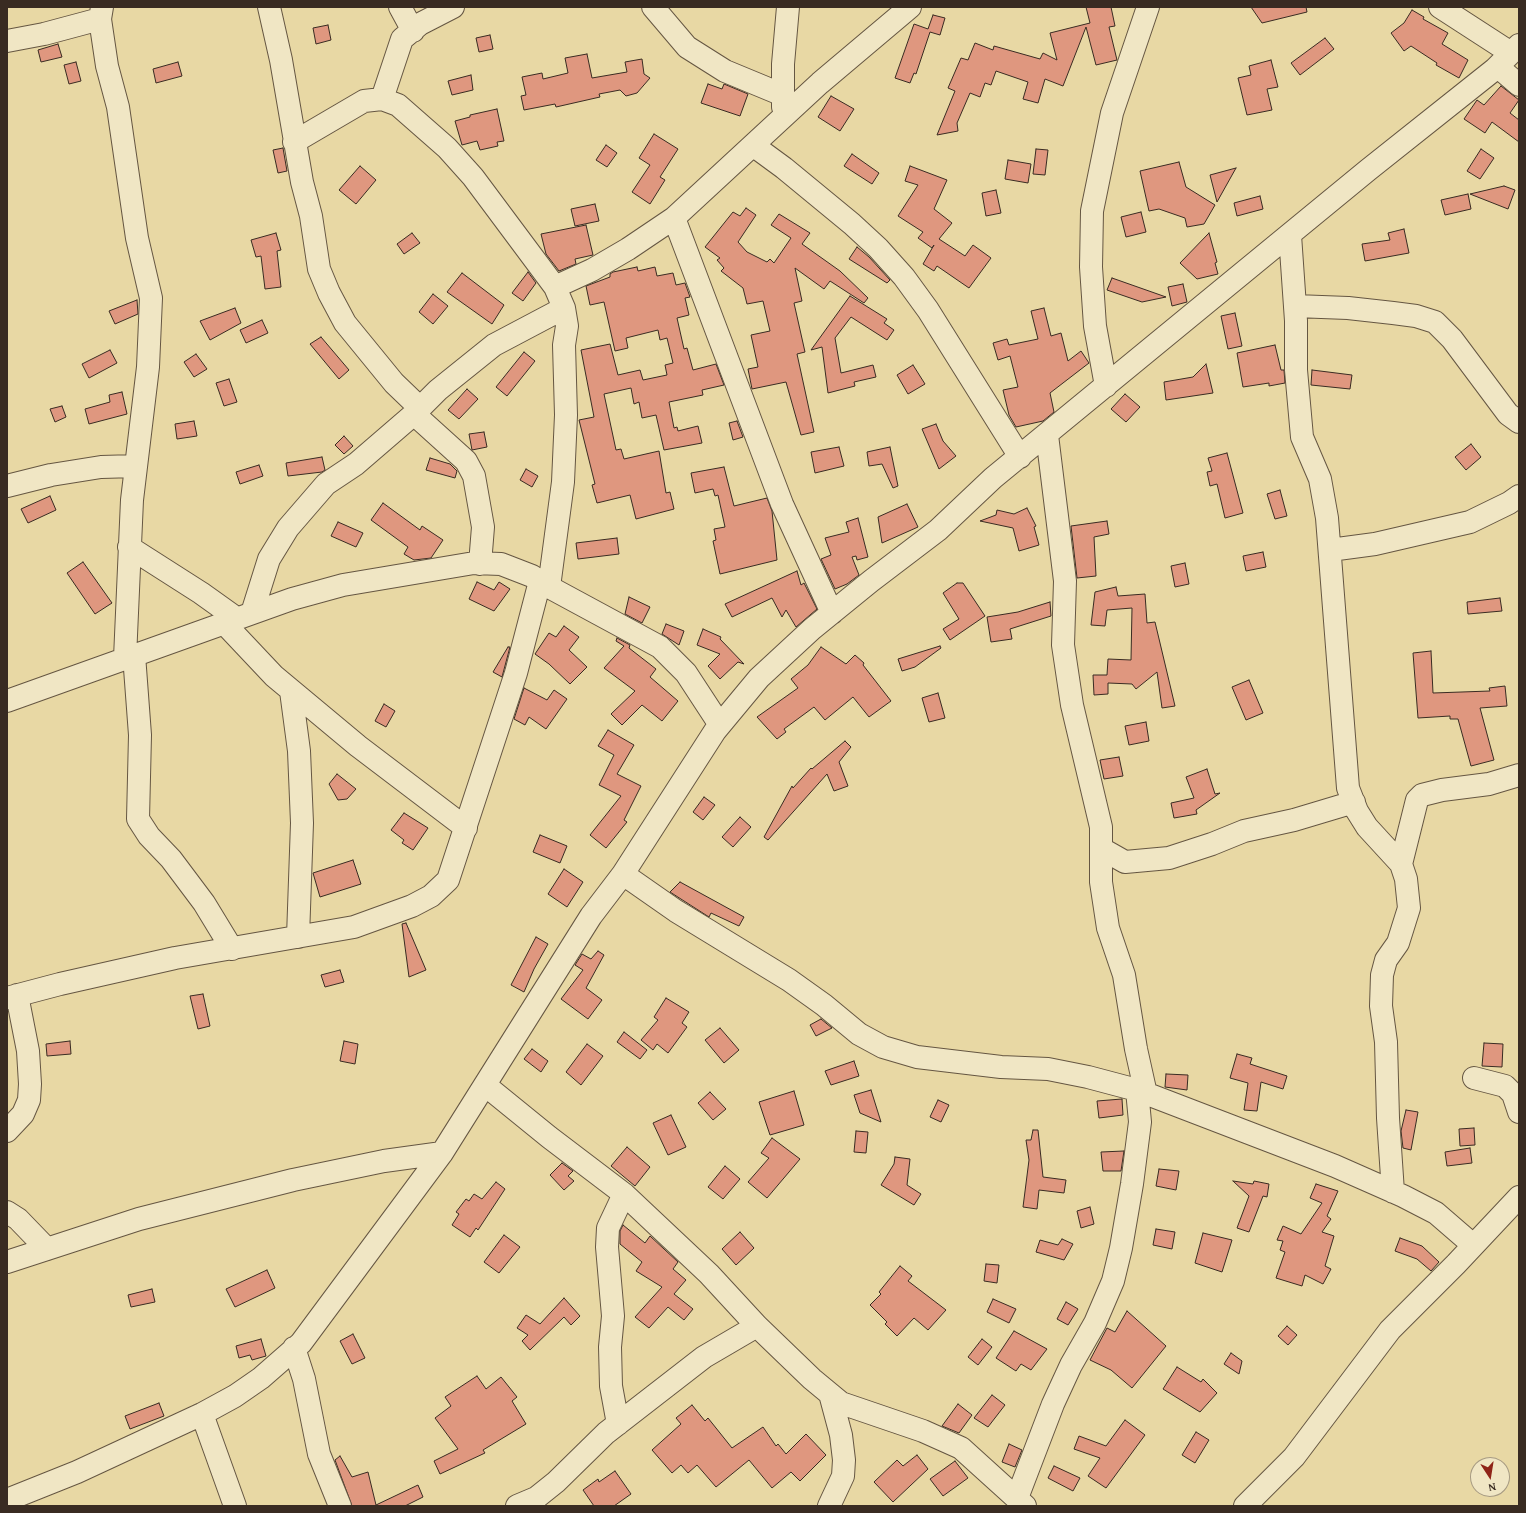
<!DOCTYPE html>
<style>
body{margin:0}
#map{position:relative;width:1526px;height:1513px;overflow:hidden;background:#e8d8a4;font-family:"Gentium Book Plus",serif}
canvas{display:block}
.frame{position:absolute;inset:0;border:8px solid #392b22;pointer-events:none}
.north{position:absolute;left:1470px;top:1457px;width:40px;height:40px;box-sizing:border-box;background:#f0e6c4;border:1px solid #a79b83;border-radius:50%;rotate:168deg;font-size:11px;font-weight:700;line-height:16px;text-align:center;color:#392b22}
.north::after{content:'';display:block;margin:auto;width:14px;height:18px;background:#8f2418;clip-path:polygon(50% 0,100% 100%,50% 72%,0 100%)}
</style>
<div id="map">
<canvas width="1526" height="1513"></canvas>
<div class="frame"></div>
<div class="north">N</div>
</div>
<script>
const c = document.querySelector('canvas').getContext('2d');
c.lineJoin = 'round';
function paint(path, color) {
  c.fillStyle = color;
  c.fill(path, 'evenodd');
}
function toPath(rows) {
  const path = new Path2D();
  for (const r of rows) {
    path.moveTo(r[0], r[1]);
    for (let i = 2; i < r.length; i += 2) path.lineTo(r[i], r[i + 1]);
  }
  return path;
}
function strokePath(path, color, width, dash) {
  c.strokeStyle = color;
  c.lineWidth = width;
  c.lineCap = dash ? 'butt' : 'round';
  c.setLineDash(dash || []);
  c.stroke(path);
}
const building = toPath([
 [1086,7,1111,7,1115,26,1109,27,1117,60,1096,65,1086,27,1063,86,1045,79,1038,103,1023,99,1028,82,996,71,991,85,985,83,980,97,970,93,957,123,958,131,937,135,955,91,948,88,961,58,968,60,975,43,993,50,994,46,1040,59,1043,53,1057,60,1050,33,1090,23,1086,7],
 [1251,7,1306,7,1307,12,1262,23,1251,7],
 [1412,10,1424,17,1423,19,1448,33,1442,44,1468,60,1459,78,1436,65,1437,63,1411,46,1404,51,1391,33,1404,23,1412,10],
 [933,15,945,18,940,35,930,32,916,74,914,73,910,83,895,78,914,24,928,29,933,15],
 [328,25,331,40,316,44,313,28,328,25],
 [490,35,493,49,479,52,476,38,490,35],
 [1325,38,1334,49,1300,75,1291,63,1325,38],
 [58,44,62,57,41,62,38,50,58,44],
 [587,54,592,78,627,72,625,62,642,59,644,74,650,78,637,93,626,96,620,90,599,94,600,97,556,107,555,104,524,110,521,96,526,95,522,77,542,73,543,79,568,73,565,58,587,54],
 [1271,60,1278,87,1267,89,1272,110,1247,115,1238,78,1251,75,1249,66,1271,60],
 [76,62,81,81,69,84,64,65,76,62],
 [178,62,182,76,156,83,153,69,178,62],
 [471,75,473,90,452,95,448,81,471,75],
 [708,84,722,89,724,84,748,94,740,116,701,103,708,84],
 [1501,86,1519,100,1510,113,1519,120,1519,142,1492,122,1485,133,1464,119,1477,100,1484,105,1501,86],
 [831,96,854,109,840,131,818,117,831,96],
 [497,109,504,141,497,142,498,146,480,150,477,141,462,145,455,121,470,117,470,115,497,109],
 [654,134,678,149,660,177,665,180,650,204,632,192,650,165,639,158,654,134],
 [606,145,617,153,607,167,596,160,606,145],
 [283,148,287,171,278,173,273,150,283,148],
 [1036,149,1048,150,1045,175,1033,174,1036,149],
 [1481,149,1494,158,1480,179,1467,171,1481,149],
 [852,154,879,173,872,184,844,166,852,154],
 [1008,160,1031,164,1028,183,1005,179,1008,160],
 [1179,162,1186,187,1215,205,1204,224,1187,227,1185,218,1159,209,1149,211,1140,171,1179,162],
 [360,166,376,180,356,204,339,190,360,166],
 [910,166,947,180,934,209,952,223,939,239,965,256,973,245,991,258,969,288,937,266,934,271,923,264,934,245,932,248,918,238,923,232,898,216,918,185,905,181,910,166],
 [1236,168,1217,202,1210,175,1236,168],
 [1504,186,1515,190,1508,209,1470,194,1504,186],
 [996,190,1001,213,986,216,982,193,996,190],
 [1468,194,1471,209,1445,215,1441,200,1468,194],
 [1260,196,1263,209,1237,216,1234,203,1260,196],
 [595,204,599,221,575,226,571,209,595,204],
 [746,208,756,215,738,242,747,252,767,262,770,259,774,263,791,238,771,225,779,214,810,233,802,244,840,271,868,298,864,303,830,281,824,289,795,268,802,301,794,303,805,352,797,354,814,432,801,435,786,382,752,389,748,369,758,367,751,335,770,331,763,301,747,304,743,288,721,271,724,268,717,260,720,258,705,247,733,212,740,216,746,208],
 [1141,212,1146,232,1126,237,1121,217,1141,212],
 [586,225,593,255,575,259,576,264,559,271,546,254,541,234,586,225],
 [1404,229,1409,253,1365,261,1362,244,1390,240,1388,233,1404,229],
 [276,233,281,250,277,251,281,287,265,289,261,256,256,257,251,240,276,233],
 [412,233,420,243,404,254,397,244,412,233],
 [1209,233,1217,262,1215,263,1218,274,1197,279,1180,263,1209,233],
 [857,247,869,257,890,280,887,283,849,259,857,247],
 [637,267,638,271,655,267,657,276,673,273,676,285,685,283,690,297,685,298,689,315,677,318,684,349,687,348,693,370,716,364,724,385,702,390,703,395,669,402,674,428,677,427,678,431,698,426,702,443,664,450,656,415,642,418,639,402,634,404,631,388,604,394,616,450,621,449,624,459,659,451,666,493,670,492,674,509,636,519,630,495,597,503,592,485,595,484,579,420,594,417,581,350,610,344,618,375,640,370,643,380,667,375,665,365,673,363,667,338,660,340,658,330,626,338,628,348,615,351,604,302,590,305,586,286,610,277,610,274,613,272,637,267],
 [528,272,536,283,523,301,512,293,528,272],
 [462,273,504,305,492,324,447,292,462,273],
 [1112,278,1166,297,1142,302,1107,290,1112,278],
 [1183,284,1187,302,1172,306,1168,287,1183,284],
 [433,294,448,306,433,324,419,312,433,294],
 [850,296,887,319,884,323,894,330,887,340,851,317,835,338,841,373,873,365,876,377,854,382,855,386,828,393,822,347,811,350,850,296],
 [137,300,138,314,115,324,109,311,137,300],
 [235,308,241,323,210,340,200,321,235,308],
 [1044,308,1051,336,1061,333,1068,361,1081,351,1089,363,1050,393,1054,412,1043,421,1016,427,1009,415,1003,390,1018,387,1010,356,998,360,993,343,1007,339,1009,345,1038,339,1031,311,1044,308],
 [1235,313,1242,346,1228,349,1221,316,1235,313],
 [262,320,268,333,246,343,240,330,262,320],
 [321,337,349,370,339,379,310,344,321,337],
 [1275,345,1281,370,1284,370,1285,383,1269,386,1269,383,1243,387,1237,353,1275,345],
 [110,350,117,363,89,378,82,364,110,350],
 [524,352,535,361,507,396,496,387,524,352],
 [196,354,207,369,194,377,184,362,196,354],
 [1206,364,1213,393,1166,400,1164,382,1193,377,1206,364],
 [913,365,925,384,908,394,897,375,913,365],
 [1312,370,1352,375,1350,389,1311,385,1312,370],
 [229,379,237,402,224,406,216,383,229,379],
 [467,389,478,399,459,419,448,410,467,389],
 [122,392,127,414,89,424,85,409,110,402,109,395,122,392],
 [1125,394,1140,407,1126,422,1111,409,1125,394],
 [62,406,66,417,55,422,50,409,62,406],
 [194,421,197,436,177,439,175,424,194,421],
 [737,421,743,437,733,440,729,423,737,421],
 [936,424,943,441,956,456,939,469,922,429,936,424],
 [484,432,487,447,472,450,469,434,484,432],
 [344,436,353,446,344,454,335,445,344,436],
 [1471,444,1481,457,1466,470,1455,457,1471,444],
 [839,447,844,466,815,473,811,452,839,447],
 [890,447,898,486,893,488,882,464,869,466,867,452,890,447],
 [1227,453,1243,513,1225,518,1217,484,1210,486,1207,472,1212,471,1208,458,1227,453],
 [322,457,325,470,322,472,288,476,286,463,322,457],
 [430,458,450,464,457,471,455,478,426,470,430,458],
 [259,465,263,476,240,484,236,472,259,465],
 [724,467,734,506,767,498,772,511,777,560,720,574,713,541,716,540,714,529,725,527,718,495,715,496,713,489,695,493,691,473,724,467],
 [526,469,538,476,532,487,520,480,526,469],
 [1280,490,1287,516,1275,519,1267,494,1280,490],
 [50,496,56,510,28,523,21,509,50,496],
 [383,503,420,530,422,526,443,540,431,558,414,560,404,554,408,547,371,520,383,503],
 [907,504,918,527,882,543,878,517,907,504],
 [1027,508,1036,526,1034,527,1039,545,1019,551,1013,528,980,521,996,515,997,510,1014,514,1027,508],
 [858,518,868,557,857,560,856,556,852,557,859,575,847,584,835,589,821,559,831,555,825,538,849,532,846,522,858,518],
 [1107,521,1109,534,1094,537,1096,576,1077,578,1071,526,1107,521],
 [338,522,363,533,356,547,331,536,338,522],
 [617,538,619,554,578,559,576,543,617,538],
 [1263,552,1266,567,1246,571,1243,556,1263,552],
 [83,562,112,603,95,614,67,573,83,562],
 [1185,563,1189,584,1175,587,1171,566,1185,563],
 [797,571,801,585,804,583,817,609,796,627,786,610,782,617,772,598,732,617,725,604,797,571],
 [477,582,494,590,499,582,510,589,494,611,469,599,477,582],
 [957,583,963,583,985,616,950,640,943,629,959,619,943,593,957,583],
 [1116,587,1118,596,1145,594,1147,623,1155,622,1175,706,1162,708,1157,672,1136,689,1132,684,1108,683,1108,694,1094,695,1093,675,1107,675,1108,659,1131,660,1132,608,1107,610,1105,626,1091,625,1095,592,1116,587],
 [629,597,650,607,642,623,625,614,629,597],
 [1500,598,1502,611,1468,614,1467,602,1500,598],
 [1050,602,1051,616,1010,629,1012,639,991,642,987,617,1018,612,1050,602],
 [666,624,684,631,679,645,662,634,666,624],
 [564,626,579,637,569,650,587,667,570,684,549,664,535,654,549,633,556,637,564,626],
 [703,629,721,637,720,639,744,664,738,662,720,679,708,666,720,654,697,645,703,629],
 [617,638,630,645,629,648,656,669,650,677,678,701,662,721,642,705,622,725,611,714,635,691,604,668,624,646,616,641,617,638],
 [940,646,941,648,915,667,902,671,898,659,940,646],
 [508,647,510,647,502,677,493,672,508,647],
 [821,647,846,664,855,655,864,663,863,665,891,701,869,717,853,697,825,720,814,707,784,729,786,732,777,739,757,717,798,688,791,679,808,665,821,647],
 [1431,651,1433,693,1490,691,1489,688,1505,686,1507,706,1480,708,1494,760,1471,766,1458,719,1450,719,1450,716,1418,718,1413,653,1431,651],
 [1249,680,1263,713,1246,720,1232,687,1249,680],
 [524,688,547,700,554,690,567,699,546,729,529,717,525,725,514,719,524,688],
 [938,693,945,718,929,722,922,698,938,693],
 [384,704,395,711,386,727,375,721,384,704],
 [1146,722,1149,741,1129,745,1125,726,1146,722],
 [608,730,634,745,617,774,641,786,624,820,627,822,606,848,590,835,621,796,599,785,614,755,598,746,608,730],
 [845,741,851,747,839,762,848,786,834,791,827,774,768,840,764,837,792,786,793,788,811,768,812,769,845,741],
 [1119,757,1123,776,1104,779,1100,760,1119,757],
 [1207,769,1215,794,1220,793,1196,810,1197,814,1174,818,1171,803,1194,798,1186,777,1207,769],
 [337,774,356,789,347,799,338,800,329,784,337,774],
 [704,797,715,805,703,820,693,812,704,797],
 [404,813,428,828,413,850,402,843,404,840,391,830,404,813],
 [740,817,751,827,733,847,722,837,740,817],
 [540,835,567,846,560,863,533,852,540,835],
 [353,860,361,884,320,897,313,873,353,860],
 [564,869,583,882,567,907,548,894,564,869],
 [680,882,744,917,739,926,711,913,709,917,670,892,680,882],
 [406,923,426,970,409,977,402,924,406,923],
 [536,937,548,944,534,969,524,992,511,985,536,937],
 [598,951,604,955,586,988,602,1000,588,1019,561,999,583,970,575,965,582,954,591,959,598,951],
 [340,970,344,982,325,987,321,975,340,970],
 [203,994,210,1026,198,1029,190,996,203,994],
 [666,998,689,1012,682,1023,687,1027,668,1053,657,1044,653,1050,641,1040,658,1020,654,1017,666,998],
 [821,1019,832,1028,816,1036,810,1025,821,1019],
 [720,1028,739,1050,724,1063,705,1040,720,1028],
 [624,1032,647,1050,640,1059,617,1042,624,1032],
 [70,1041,71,1054,47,1056,46,1044,70,1041],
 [344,1041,358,1044,355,1064,340,1061,344,1041],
 [1484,1043,1503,1044,1502,1067,1482,1066,1484,1043],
 [587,1044,603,1056,581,1085,566,1072,587,1044],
 [532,1049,548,1061,541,1072,524,1059,532,1049],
 [1237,1054,1252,1058,1250,1064,1287,1076,1283,1089,1261,1082,1257,1111,1244,1110,1248,1083,1230,1078,1237,1054],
 [854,1061,859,1076,831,1085,825,1071,854,1061],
 [1166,1074,1188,1075,1187,1090,1165,1087,1166,1074],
 [871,1090,881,1122,860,1113,854,1095,871,1090],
 [794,1091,804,1125,770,1135,759,1102,794,1091],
 [710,1092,726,1109,713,1120,698,1103,710,1092],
 [1122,1099,1123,1115,1099,1118,1097,1101,1122,1099],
 [938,1100,949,1105,941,1122,930,1117,938,1100],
 [1406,1110,1418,1112,1411,1150,1403,1148,1401,1131,1406,1110],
 [671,1115,686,1147,668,1155,653,1123,671,1115],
 [1474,1128,1475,1145,1460,1146,1459,1129,1474,1128],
 [1033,1130,1038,1130,1043,1177,1066,1180,1064,1193,1039,1190,1037,1209,1023,1207,1029,1160,1026,1140,1031,1140,1033,1130],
 [856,1131,868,1132,866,1153,854,1152,856,1131],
 [772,1138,800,1159,767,1198,748,1182,769,1158,761,1153,772,1138],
 [627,1147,650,1167,635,1186,611,1166,627,1147],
 [1470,1148,1472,1163,1447,1166,1445,1152,1470,1148],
 [1124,1151,1121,1171,1103,1171,1101,1152,1124,1151],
 [895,1157,910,1159,907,1185,921,1194,914,1205,881,1185,894,1164,895,1157],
 [562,1163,573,1171,568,1176,574,1181,564,1190,550,1175,562,1163],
 [725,1166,740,1179,723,1199,708,1187,725,1166],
 [1159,1169,1179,1171,1176,1190,1156,1186,1159,1169],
 [1233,1181,1253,1184,1254,1181,1269,1184,1267,1197,1263,1196,1249,1232,1237,1228,1249,1196,1233,1181],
 [496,1182,505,1189,478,1230,476,1228,470,1237,452,1225,459,1214,456,1212,466,1199,469,1201,474,1194,482,1199,496,1182],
 [1316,1184,1338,1191,1327,1216,1331,1219,1322,1232,1334,1236,1325,1266,1331,1269,1323,1284,1305,1275,1302,1286,1276,1278,1285,1252,1280,1250,1283,1241,1277,1240,1283,1226,1301,1234,1322,1203,1310,1198,1316,1184],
 [1090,1207,1094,1224,1081,1228,1077,1211,1090,1207],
 [623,1225,645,1243,650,1236,678,1262,673,1269,686,1280,674,1294,693,1309,684,1320,668,1307,649,1328,635,1317,662,1287,636,1271,642,1262,620,1244,620,1231,623,1225],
 [1156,1229,1175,1232,1172,1249,1153,1245,1156,1229],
 [740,1232,754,1248,736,1265,722,1249,740,1232],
 [1203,1233,1232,1240,1222,1272,1195,1263,1203,1233],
 [504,1235,520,1247,499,1273,484,1262,504,1235],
 [1400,1238,1422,1246,1439,1262,1431,1271,1417,1259,1395,1251,1400,1238],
 [1062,1239,1073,1244,1064,1260,1036,1252,1040,1240,1058,1245,1062,1239],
 [986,1264,999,1265,997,1283,984,1281,986,1264],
 [900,1266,912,1276,908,1281,946,1310,928,1330,914,1318,897,1336,885,1324,887,1322,870,1305,881,1294,879,1292,900,1266],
 [267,1270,275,1288,235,1307,226,1289,267,1270],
 [152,1289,155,1302,131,1307,128,1295,152,1289],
 [564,1298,580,1316,571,1325,564,1317,530,1350,522,1341,528,1335,517,1328,526,1315,540,1324,564,1298],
 [993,1299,1016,1309,1009,1323,987,1312,993,1299],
 [1066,1302,1078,1309,1068,1325,1057,1319,1066,1302],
 [1127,1311,1166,1346,1132,1388,1111,1370,1090,1360,1107,1328,1115,1332,1127,1311],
 [1287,1326,1297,1335,1288,1345,1278,1336,1287,1326],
 [1014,1331,1047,1349,1031,1370,1021,1364,1016,1371,996,1358,1014,1331],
 [353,1334,365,1358,352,1364,340,1341,353,1334],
 [261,1339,266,1356,252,1360,250,1355,239,1358,236,1346,261,1339],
 [982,1339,992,1347,978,1365,968,1357,982,1339],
 [1231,1353,1242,1361,1239,1374,1224,1364,1231,1353],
 [1177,1367,1201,1382,1203,1379,1217,1393,1200,1412,1163,1389,1177,1367],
 [477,1376,486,1389,501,1377,517,1397,512,1401,526,1424,483,1450,485,1453,440,1474,434,1461,458,1449,435,1418,451,1406,445,1397,477,1376],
 [992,1395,1005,1405,988,1427,974,1418,992,1395],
 [159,1403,164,1416,130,1429,125,1416,159,1403],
 [958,1404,972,1415,959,1433,942,1426,958,1404],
 [692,1405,705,1421,708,1418,732,1448,763,1427,776,1446,778,1444,786,1454,806,1434,826,1455,800,1481,791,1472,772,1488,749,1460,716,1487,697,1465,688,1473,681,1465,672,1473,652,1450,681,1424,676,1418,692,1405],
 [1125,1420,1145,1435,1106,1488,1088,1476,1100,1458,1074,1449,1079,1436,1106,1446,1125,1420],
 [1196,1432,1209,1440,1195,1463,1182,1455,1196,1432],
 [1009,1444,1022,1450,1015,1467,1002,1462,1009,1444],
 [917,1455,928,1469,893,1502,874,1482,897,1460,903,1466,917,1455],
 [340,1456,352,1477,368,1472,376,1505,418,1485,423,1497,405,1506,352,1506,335,1460,340,1456],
 [955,1461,968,1478,943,1496,930,1479,955,1461],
 [1054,1466,1080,1478,1073,1491,1048,1478,1054,1466],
 [615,1471,631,1494,614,1506,594,1506,583,1490,598,1479,599,1482,615,1471]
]);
paint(building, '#df977f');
strokePath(building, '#392b22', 1);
const minor = toPath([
 [102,7,100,19,107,66,118,107,137,238,151,298,148,367,132,500,125,658],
 [269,7,281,60,302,182,311,216,319,269,329,293,345,323,394,383,420,408],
 [400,7,413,31],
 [653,7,687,47,725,71,783,95],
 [1440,7,1511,53],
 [7,41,44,34,100,19],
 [1498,67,1519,85],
 [382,99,402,39,420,24,453,7],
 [783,107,783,64,788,7],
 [294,142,364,101,382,99,398,105,447,148,473,177,555,287,564,308,567,326,564,345,566,415,563,482,549,587],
 [754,146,784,168,852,224,878,248,904,277,928,310,1020,457],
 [674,218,782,504,832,613],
 [1290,235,1296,321,1296,370,1302,437,1320,479,1327,518,1348,788,1357,811,1367,827,1401,864,1406,879,1409,908,1398,943,1386,960,1382,975,1381,1006,1386,1042,1388,1118,1393,1192],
 [555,287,592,270,628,249,674,218,820,83,910,7],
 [1295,306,1348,308,1393,313,1416,316,1435,322,1452,339,1508,414,1519,422],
 [1106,386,1095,326,1091,267,1092,211,1112,113,1148,7],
 [414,414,466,461,474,476,483,527,480,564],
 [1047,435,1065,581,1063,645,1072,705,1101,827,1101,882,1108,928,1124,975,1136,1049,1146,1094],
 [7,486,51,475,101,467,136,466],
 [129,547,201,593,236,618],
 [1330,550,1375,544,1470,522,1509,503,1519,496],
 [252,613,269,559,288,528,326,484,356,464,414,414,438,390,494,345,564,308],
 [224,623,274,676,358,746,466,828],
 [134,655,140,735,138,819,149,836,171,859,204,903,232,949],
 [291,691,299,751,302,823,298,937],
 [7,701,292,599,343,585,474,563,501,564,532,576,549,587,660,647,686,673,720,725],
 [1102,849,1125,862,1169,858,1212,844,1244,831,1294,820,1354,802],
 [1401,864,1417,800,1422,795,1442,790,1489,784,1519,775],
 [623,874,676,911,789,980,824,1005,859,1034,883,1047,917,1057,1001,1067,1048,1069,1088,1077,1137,1090,1335,1166,1403,1196,1436,1213,1473,1245],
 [7,998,60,984,175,958,354,927,412,906,431,896,448,880,516,673,540,581],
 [1474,1078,1505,1086,1513,1094,1519,1112],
 [485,1085,549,1137,624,1194,709,1274,757,1326,812,1379,841,1403,923,1431,961,1448,1025,1506],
 [7,1131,23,1114,29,1100,30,1084,28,1051,17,995],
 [7,1212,18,1219,47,1249],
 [7,1262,139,1219,293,1180,384,1161,442,1153],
 [294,1348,304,1379,319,1454,340,1506],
 [202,1414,235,1506],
 [618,1424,611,1386,610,1347,613,1316,607,1247,608,1228,624,1194],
 [1017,1498,1053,1404,1071,1365,1095,1323,1113,1281,1121,1248,1132,1184,1140,1122,1137,1090],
 [7,1500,77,1472,202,1414,235,1396,261,1378,301,1343,442,1153,591,916,623,874,715,731,759,678,812,629,871,581,938,530,993,478,1368,170,1495,69,1519,45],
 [517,1506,536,1498,556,1482,606,1433,704,1357,757,1326],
 [829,1506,843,1476,844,1460,841,1435,830,1394],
 [1245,1506,1294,1457,1390,1330,1456,1264,1519,1197]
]);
strokePath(minor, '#655642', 24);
strokePath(minor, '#f0e6c4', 22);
</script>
